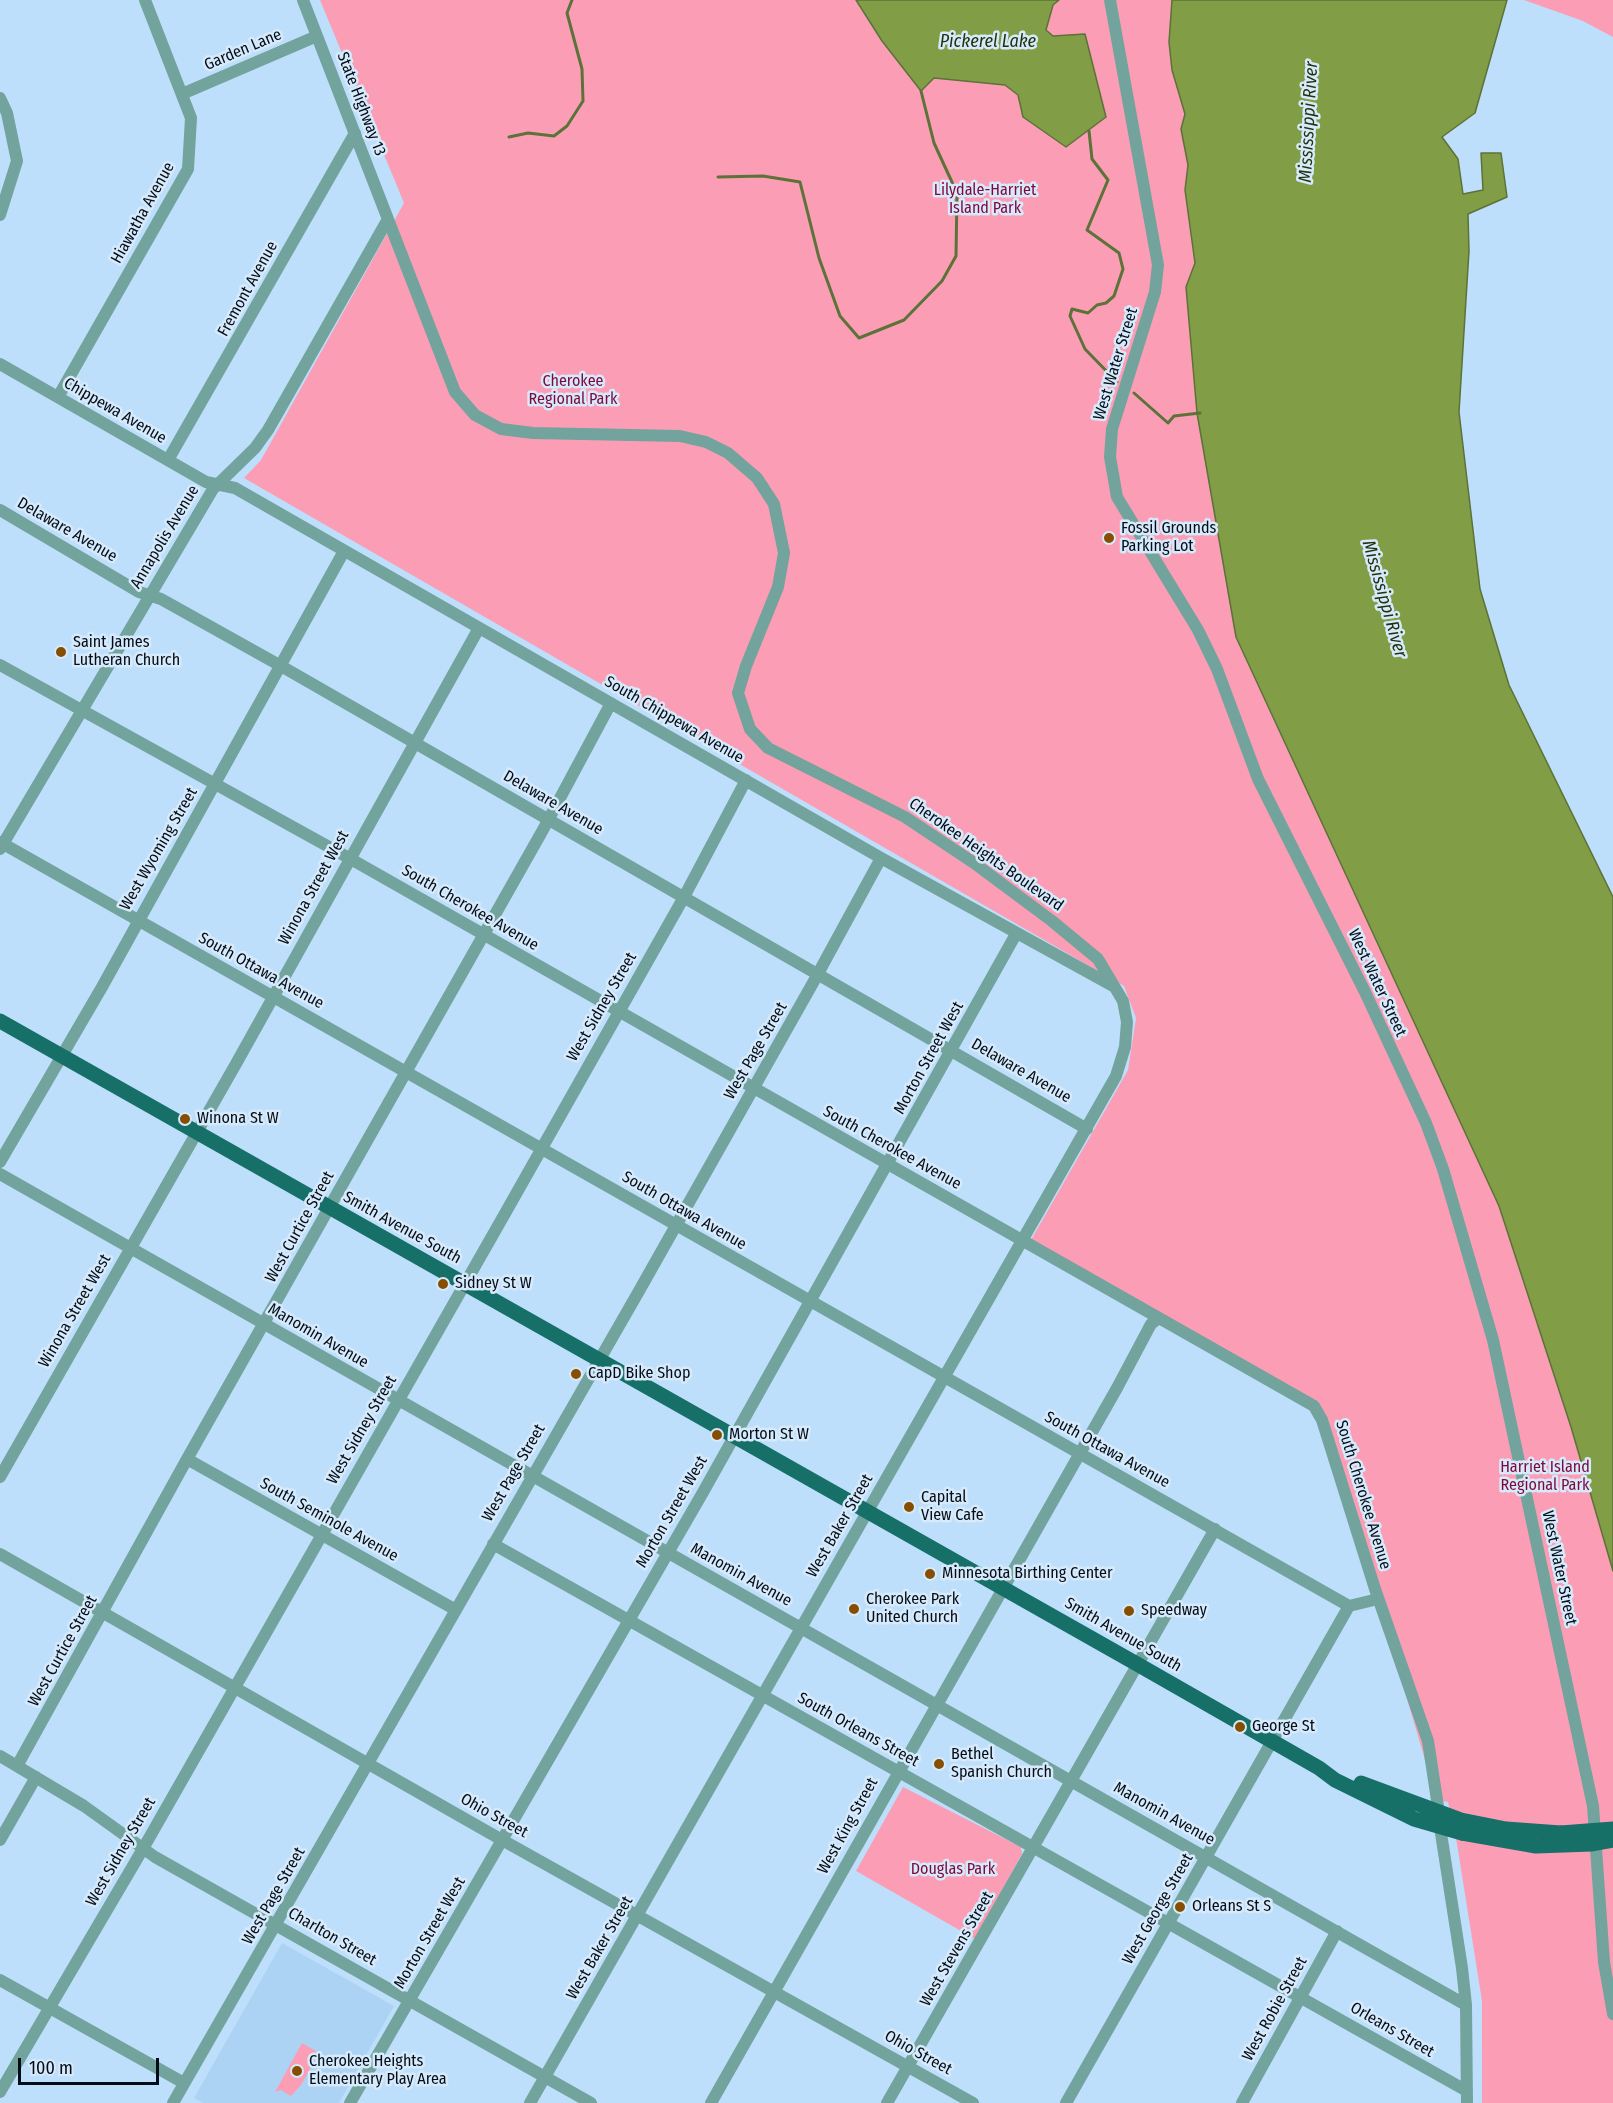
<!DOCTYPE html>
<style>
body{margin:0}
#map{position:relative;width:1613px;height:2103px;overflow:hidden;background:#bedffb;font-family:"Fira Sans Condensed",sans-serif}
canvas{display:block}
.scale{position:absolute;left:18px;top:2058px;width:141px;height:27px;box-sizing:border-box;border:3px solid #040d17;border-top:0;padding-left:8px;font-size:18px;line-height:21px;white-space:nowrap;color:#040d17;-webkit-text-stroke:4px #d6eafb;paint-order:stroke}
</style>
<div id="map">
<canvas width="1613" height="2103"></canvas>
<div class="scale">100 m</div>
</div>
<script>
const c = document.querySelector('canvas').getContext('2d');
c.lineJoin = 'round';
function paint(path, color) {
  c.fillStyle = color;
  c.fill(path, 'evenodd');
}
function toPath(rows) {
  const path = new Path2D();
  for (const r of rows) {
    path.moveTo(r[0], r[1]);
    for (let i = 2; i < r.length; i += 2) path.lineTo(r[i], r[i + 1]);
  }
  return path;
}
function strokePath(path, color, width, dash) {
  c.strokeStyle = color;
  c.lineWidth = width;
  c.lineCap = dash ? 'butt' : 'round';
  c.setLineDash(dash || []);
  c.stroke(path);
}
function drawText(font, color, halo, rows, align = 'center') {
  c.font = font + ' "Fira Sans Condensed",sans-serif';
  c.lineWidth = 5;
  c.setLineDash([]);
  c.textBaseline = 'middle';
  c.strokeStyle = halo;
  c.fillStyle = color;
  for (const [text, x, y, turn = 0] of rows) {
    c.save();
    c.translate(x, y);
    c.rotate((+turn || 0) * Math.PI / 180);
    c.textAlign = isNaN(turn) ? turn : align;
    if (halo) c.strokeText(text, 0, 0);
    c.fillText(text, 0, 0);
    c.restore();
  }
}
paint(toPath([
 [282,1943,394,2006,339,2103,203,2103,194,2098]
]), '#add3f4');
paint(toPath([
 [320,0,1172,0,1169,42,1172,70,1185,114,1181,129,1188,165,1185,190,1195,263,1186,287,1499,1206,1571,1427,1613,1571,1613,2103,1482,2103,1482,2001,1457,1844,1448,1802,1437,1800,1319,1403,1031,1240,1128,1070,1136,1018,1124,986,244,478,261,460,404,203],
 [1524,0,1613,0,1613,37,1583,21],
 [903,1787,1021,1847,1022,1854,975,1939,856,1871],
 [302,2043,319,2053,301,2085,291,2096,281,2090,275,2092]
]), '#fb9eb5');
const water = toPath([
 [856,0,1059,0,1053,5,1046,30,1053,36,1085,34,1106,117,1066,147,1023,117,1018,95,1005,85,934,78,921,91,882,41,856,0],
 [1172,0,1507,0,1475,113,1442,137,1458,159,1463,194,1483,190,1481,153,1501,153,1507,197,1468,214,1469,251,1459,412,1480,589,1509,685,1613,897,1613,1571,1571,1427,1499,1206,1236,637,1197,413,1186,287,1195,263,1185,190,1188,165,1181,129,1185,114,1172,70,1169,42,1172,0]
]);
paint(water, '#819d46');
strokePath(water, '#5c7238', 1.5);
strokePath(toPath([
 [1089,131,1092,159,1108,180,1087,230,1119,253,1123,269,1114,296,1106,303,1097,305,1088,313,1072,309,1070,316,1085,349,1117,382],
 [509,137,528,133,554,136,567,126,583,101,582,69,567,13,572,0],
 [718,177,763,176,800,182,819,258,840,316,859,338,904,320,942,281,956,256,957,193,934,143,921,91],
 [1134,393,1168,423,1174,416,1200,413]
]), '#5c7238', 3);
strokePath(toPath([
 [303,0,455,392,475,415,501,429,533,433,680,436,706,442,728,453,757,478,774,504,784,553,778,587,746,666,738,693,750,729,768,748,905,817,974,863,1052,921,1098,959,1123,1001,1127,1022,1125,1047,1116,1076,530,2103],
 [1110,0,1158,265,1155,292,1112,429,1110,457,1117,497,1198,630,1217,669,1258,779,1365,992,1426,1123,1443,1169,1493,1340,1593,1806,1604,1962,1613,2014],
 [182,94,317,36],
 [0,98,7,113,17,161,0,215],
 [0,364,206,482,235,488,881,858,1113,986],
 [58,397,188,169,191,118,145,0],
 [168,460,355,133],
 [0,510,139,592,161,599,281,666,1087,1129],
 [0,665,349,858,1314,1406,1322,1420,1375,1589,1428,1741,1439,1813],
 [0,842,1349,1606],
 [0,849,213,489,255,448,268,430,388,219],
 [0,1162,102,987,344,551],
 [0,1174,1466,2005],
 [187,1459,456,1610],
 [0,1477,237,1062,479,628],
 [493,1544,1467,2091],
 [0,1554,495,1836,973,2103],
 [1349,1606,1378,1599],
 [0,1756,84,1806,155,1857,591,2103],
 [17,1766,187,1459,544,828,611,703],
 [1440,1827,1462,1968,1466,2005,1467,2103],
 [0,1840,36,1777],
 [0,1980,184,2083],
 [0,2092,144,1847,503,1217,684,897,746,780],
 [173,2103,639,1291,814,981,881,858],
 [350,2103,702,1494,1016,934],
 [711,2103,1117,1388,1151,1324,1159,1318],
 [887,2103,1215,1529],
 [1066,2103,1349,1606],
 [1242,2103,1337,1931]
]), '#72a39c', 12);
strokePath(toPath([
 [0,1021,1137,1664,1319,1768,1335,1780,1414,1819,1462,1833],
 [1361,1783,1461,1820,1506,1829,1561,1833]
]), '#177067', 15);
strokePath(toPath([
 [1462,1833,1536,1846,1592,1844,1613,1840],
 [1561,1833,1613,1829]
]), '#177067', 15);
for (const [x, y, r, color] of [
 [1109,538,6,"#864e00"],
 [61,652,6,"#864e00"],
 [185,1119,6,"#864e00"],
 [443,1284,6,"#864e00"],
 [576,1374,6,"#864e00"],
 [717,1435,6,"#864e00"],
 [909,1507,6,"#864e00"],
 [930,1574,6,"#864e00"],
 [854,1609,6,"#864e00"],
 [1129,1611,6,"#864e00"],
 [1240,1727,6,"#864e00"],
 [939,1764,6,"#864e00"],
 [1180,1907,6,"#864e00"],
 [297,2071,6,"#864e00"]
]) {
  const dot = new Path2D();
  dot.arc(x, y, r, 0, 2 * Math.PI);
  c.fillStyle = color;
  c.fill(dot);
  strokePath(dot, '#d6eafb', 2);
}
drawText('16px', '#040d17', '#d6eafb', [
 ["Garden Lane",243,50,-23],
 ["State Highway 13",361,104,69],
 ["Hiawatha Avenue",143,213,-61],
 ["Fremont Avenue",248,289,-61],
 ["West Water Street",1116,364,-73],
 ["Chippewa Avenue",115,411,30],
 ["Delaware Avenue",67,530,30],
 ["Annapolis Avenue",165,537,-59],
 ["South Chippewa Avenue",674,720,30],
 ["Delaware Avenue",553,803,30],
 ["West Wyoming Street",159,849,-60],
 ["Cherokee Heights Boulevard",986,855,35],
 ["Winona Street West",314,888,-61],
 ["South Cherokee Avenue",470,908,30],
 ["South Ottawa Avenue",261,971,29],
 ["West Water Street",1377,983,65],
 ["West Sidney Street",602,1007,-60],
 ["West Page Street",756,1051,-60],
 ["Morton Street West",929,1058,-61],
 ["Delaware Avenue",1021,1071,30],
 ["South Cherokee Avenue",892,1148,29],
 ["South Ottawa Avenue",684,1211,30],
 ["West Curtice Street",300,1227,-61],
 ["Smith Avenue South",402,1228,29],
 ["Winona Street West",75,1311,-60],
 ["Manomin Avenue",318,1336,30],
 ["West Sidney Street",362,1430,-60],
 ["South Ottawa Avenue",1107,1450,29],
 ["West Page Street",514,1473,-60],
 ["South Cherokee Avenue",1363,1495,73],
 ["Morton Street West",672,1512,-60],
 ["South Seminole Avenue",329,1520,29],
 ["West Baker Street",840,1526,-60],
 ["West Water Street",1559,1568,78],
 ["Manomin Avenue",741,1575,29],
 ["Smith Avenue South",1123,1635,30],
 ["West Curtice Street",63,1651,-61],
 ["South Orleans Street",858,1730,29],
 ["Manomin Avenue",1164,1814,29],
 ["Ohio Street",494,1816,29],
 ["West King Street",848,1826,-61],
 ["West Sidney Street",121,1852,-60],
 ["West Page Street",274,1896,-60],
 ["West George Street",1158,1909,-60],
 ["Morton Street West",430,1933,-60],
 ["Charlton Street",332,1937,30],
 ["West Baker Street",600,1948,-60],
 ["West Stevens Street",957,1949,-60],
 ["West Robie Street",1275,2009,-61],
 ["Orleans Street",1392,2030,30],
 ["Ohio Street",918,2053,29]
]);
drawText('16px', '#7e083a', '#d6eafb', [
 ["Lilydale-Harriet",985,191],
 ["Island Park",985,209],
 ["Cherokee",573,382],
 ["Regional Park",573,400],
 ["Harriet Island",1545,1468],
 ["Regional Park",1545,1486],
 ["Douglas Park",953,1870]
]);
drawText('16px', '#040d17', '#d6eafb', [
 ["Fossil Grounds",1121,529],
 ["Parking Lot",1121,547],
 ["Saint James",73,643],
 ["Lutheran Church",73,661],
 ["Winona St W",197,1119],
 ["Sidney St W",455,1284],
 ["CapD Bike Shop",588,1374],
 ["Morton St W",729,1435],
 ["Capital",921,1498],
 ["View Cafe",921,1516],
 ["Minnesota Birthing Center",942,1574],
 ["Cherokee Park",866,1600],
 ["United Church",866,1618],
 ["Speedway",1141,1611],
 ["George St",1252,1727],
 ["Bethel",951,1755],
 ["Spanish Church",951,1773],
 ["Orleans St S",1192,1907],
 ["Cherokee Heights",309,2062],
 ["Elementary Play Area",309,2080]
], 'left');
drawText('italic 18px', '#25310c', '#d6eafb', [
 ["Pickerel Lake",988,42],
 ["Mississippi River",1309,122,-87],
 ["Mississippi River",1384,599,74]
]);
</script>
